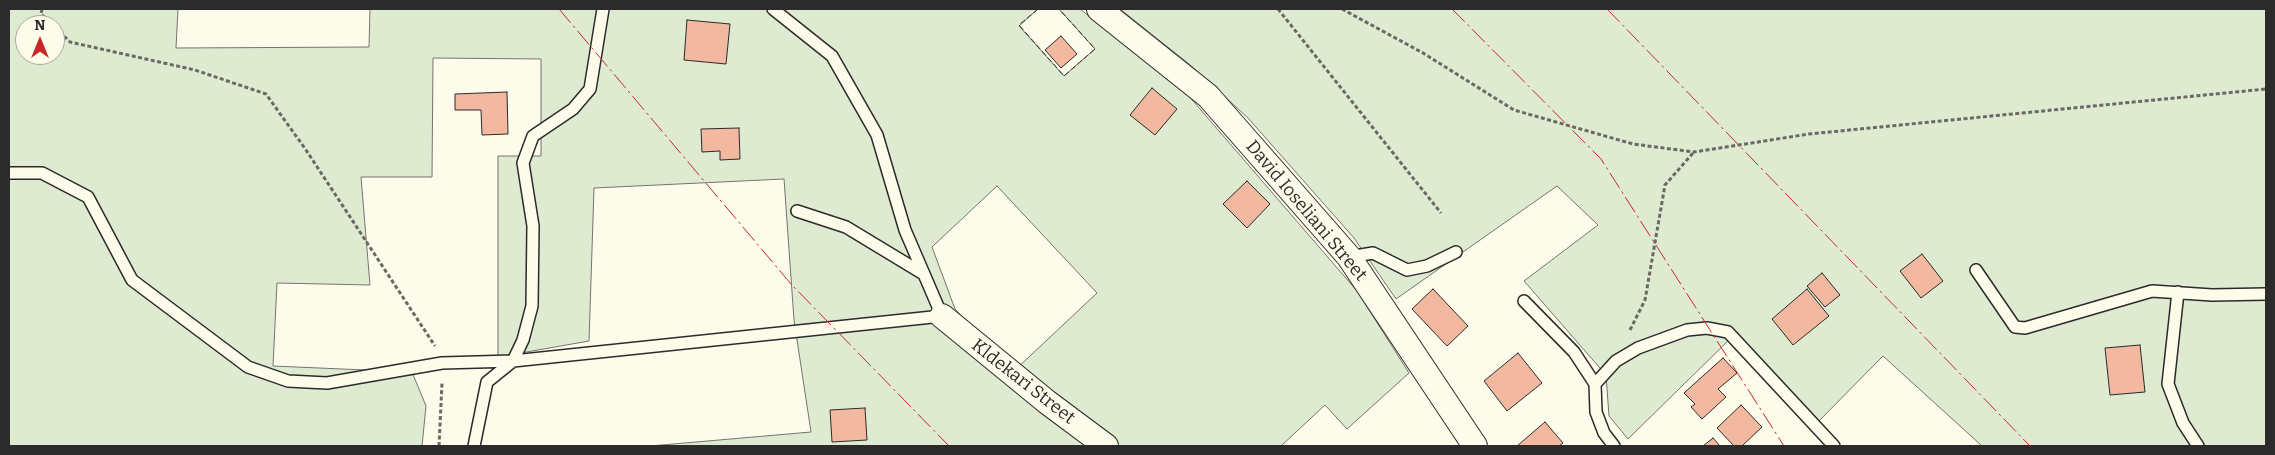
<!DOCTYPE html>
<style>
body{margin:0}
#map{position:relative;width:2275px;height:455px;overflow:hidden;background:#fdfbea;font-family:Bitter,serif}
canvas{display:block}
.frame{position:absolute;inset:0;border:10px solid #2b2b2b;pointer-events:none}
.north{position:absolute;left:15px;top:15px;width:50px;height:50px;box-sizing:border-box;background:#fdfbea;border:1px solid #a9a89e;border-radius:50%;rotate:0deg;font-size:14px;font-weight:700;line-height:20px;text-align:center;color:#2b2b2b}
.north::after{content:'';display:block;margin:auto;width:18px;height:22px;background:#c62828;clip-path:polygon(50% 0,100% 100%,50% 72%,0 100%)}
</style>
<div id="map">
<canvas width="2275" height="455"></canvas>
<div class="frame"></div>
<div class="north">N</div>
</div>
<script>
const c = document.querySelector('canvas').getContext('2d');
c.lineJoin = 'round';
function paint(path, color) {
  c.fillStyle = color;
  c.fill(path, 'evenodd');
}
function toPath(rows) {
  const path = new Path2D();
  for (const r of rows) {
    path.moveTo(r[0], r[1]);
    for (let i = 2; i < r.length; i += 2) path.lineTo(r[i], r[i + 1]);
  }
  return path;
}
function strokePath(path, color, width, dash) {
  c.strokeStyle = color;
  c.lineWidth = width;
  c.lineCap = dash ? 'butt' : 'round';
  c.setLineDash(dash || []);
  c.stroke(path);
}
function drawText(font, color, halo, rows, align = 'center') {
  c.font = font + ' Bitter,serif';
  c.lineWidth = 4;
  c.setLineDash([]);
  c.textBaseline = 'middle';
  c.strokeStyle = halo;
  c.fillStyle = color;
  for (const [text, x, y, turn = 0] of rows) {
    c.save();
    c.translate(x, y);
    c.rotate((+turn || 0) * Math.PI / 180);
    c.textAlign = isNaN(turn) ? turn : align;
    if (halo) c.strokeText(text, 0, 0);
    c.fillText(text, 0, 0);
    c.restore();
  }
}
const green = toPath([
 [9,9,178,9,176,48,369,47,370,9,1038,9,1019,26,1064,76,1095,49,1059,9,1080,9,1188,95,1357,291,1409,373,1347,429,1325,405,1281,446,650,446,811,432,794,320,784,179,594,188,589,341,498,357,498,156,541,156,541,59,433,58,432,177,361,177,370,285,277,283,273,366,412,372,426,406,422,446,9,446,9,9],
 [25,25,55,25,55,55,25,55,25,25],
 [997,186,1097,293,1014,371,955,309,932,247,997,186],
 [1120,9,2266,9,2266,446,1982,446,1883,356,1814,426,1732,337,1628,439,1609,416,1606,375,1524,281,1598,225,1557,186,1396,299,1354,238,1248,118,1189,64,1120,9]
]);
paint(green, '#deebd1');
strokePath(green, '#74746e', 1);
const building = toPath([
 [687,20,730,24,726,64,684,60,687,20],
 [1061,36,1077,54,1061,68,1045,50,1061,36],
 [1152,88,1177,109,1155,135,1130,115,1152,88],
 [507,92,508,134,482,135,481,110,455,110,455,94,507,92],
 [739,128,740,159,720,160,720,151,702,152,701,129,739,128],
 [1247,181,1270,204,1247,228,1223,204,1247,181],
 [1922,254,1943,281,1921,298,1900,271,1922,254],
 [1822,273,1840,295,1825,307,1807,286,1822,273],
 [1433,289,1468,326,1447,346,1412,309,1433,289],
 [1807,289,1829,316,1793,345,1772,319,1807,289],
 [2140,345,2145,392,2110,395,2105,348,2140,345],
 [1518,353,1542,383,1507,411,1484,381,1518,353],
 [1723,358,1737,373,1718,389,1726,397,1702,419,1691,407,1695,404,1684,393,1723,358],
 [1741,405,1762,427,1742,446,1734,446,1717,428,1741,405],
 [865,408,867,440,832,442,830,410,865,408],
 [1545,422,1563,443,1559,446,1517,446,1545,422],
 [1713,438,1720,446,1703,446,1713,438]
]);
paint(building, '#f2b8a0');
strokePath(building, '#2b2b2b', 1);
const lane = toPath([
 [9,173,42,173,88,197,132,280,248,367,288,381,327,383,442,363,513,361,942,316,905,230,877,135,832,56,773,9],
 [797,211,846,227,922,273],
 [1349,257,1373,253,1407,270,1427,266,1456,252],
 [1976,270,2015,327,2025,328,2152,291,2212,295,2266,294],
 [2178,292,2168,384,2183,423,2198,446],
 [1524,301,1574,352,1595,384,1596,412,1604,433,1614,446],
 [1595,384,1616,361,1638,348,1687,330,1707,328,1728,332,1834,446],
 [474,446,487,382,513,361,523,340,532,306,533,226,523,163,533,136,573,109,590,89,603,9]
]);
const street = toPath([
 [1099,9,1208,96,1349,257,1475,446],
 [942,316,1047,402,1106,446]
]);
strokePath(lane, '#2b2b2b', 14);
strokePath(street, '#2b2b2b', 26);
strokePath(toPath([
 [42,9,41,14,53,25],
 [1278,9,1441,213],
 [1342,9,1423,53,1514,110,1633,144,1694,152,1809,134,2266,89],
 [55,27,70,42,195,70,266,94,306,150,435,346],
 [1630,330,1645,300,1665,185,1693,153],
 [439,446,442,383]
]), '#6a6964', 3, [4, 2.5]);
strokePath(lane, '#fdfbea', 11);
strokePath(street, '#fdfbea', 24);
strokePath(toPath([
 [1038,9,1019,25,1064,76,1095,49,1059,9]
]), '#2b2b2b', 1, [6, 2.5]);
strokePath(toPath([
 [559,9,791,284,949,446],
 [1452,9,1601,159,1784,446],
 [1607,9,2030,446]
]), '#c62828', 1, [18, 4, 2.5, 4]);
drawText('18px', '#2b2b2b', '#fdfbea', [
 ["David Ioseliani Street",1306,211,50],
 ["Kldekari Street",1023,382,38]
]);
</script>
